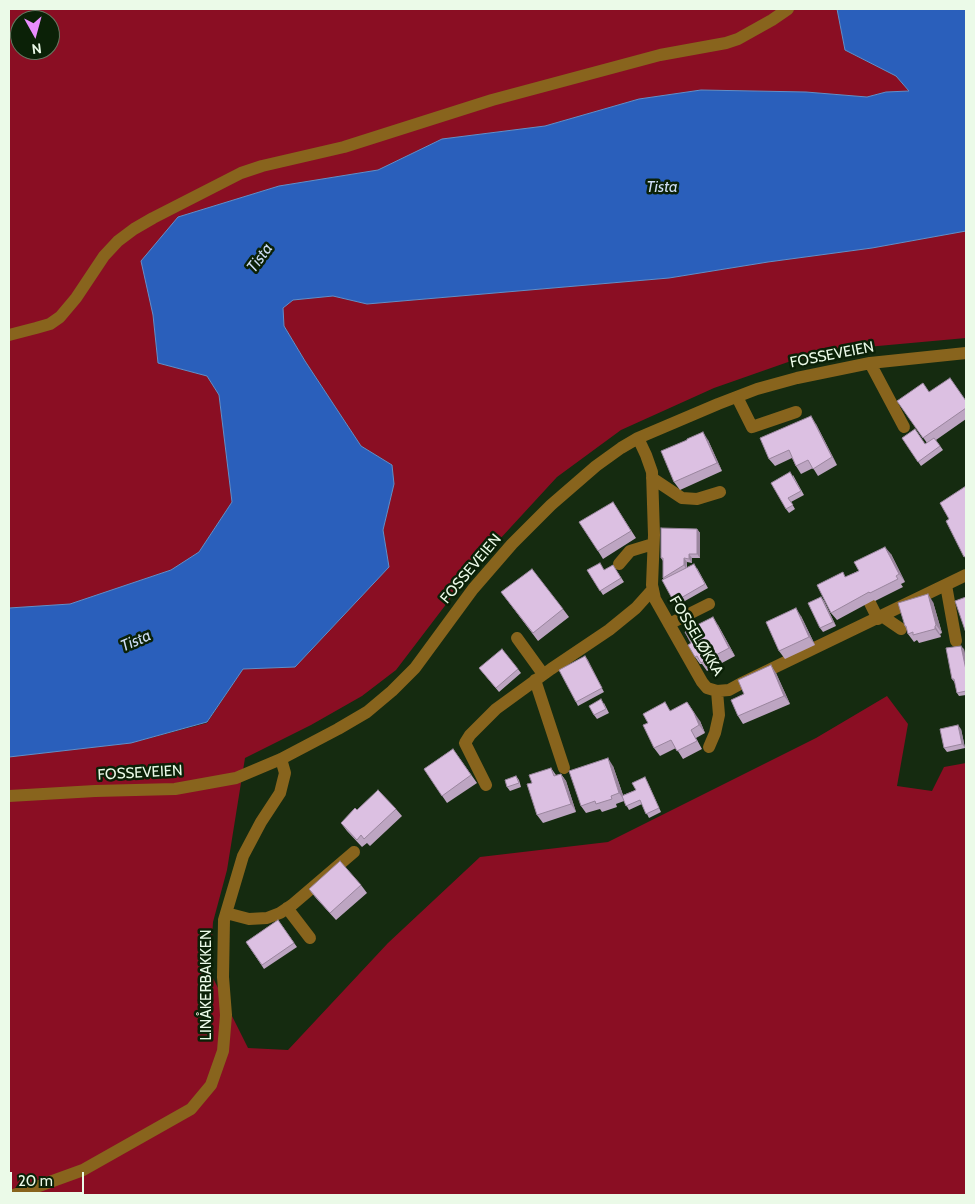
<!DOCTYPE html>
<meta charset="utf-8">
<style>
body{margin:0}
#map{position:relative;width:975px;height:1204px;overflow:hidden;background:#152b10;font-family:Cabin,sans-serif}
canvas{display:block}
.frame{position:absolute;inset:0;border:10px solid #ebfae8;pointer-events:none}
.north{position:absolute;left:10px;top:10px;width:50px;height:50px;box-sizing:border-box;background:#0b2107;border:1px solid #657861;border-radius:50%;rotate:173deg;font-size:14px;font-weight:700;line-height:20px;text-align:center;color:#ebfae8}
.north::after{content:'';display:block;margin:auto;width:18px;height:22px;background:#ea8dfd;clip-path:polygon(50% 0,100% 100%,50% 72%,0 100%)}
.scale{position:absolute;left:10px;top:1172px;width:74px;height:22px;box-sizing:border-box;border:2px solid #ebfae8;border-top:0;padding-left:6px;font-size:15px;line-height:18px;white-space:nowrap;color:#ebfae8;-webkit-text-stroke:4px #0b2107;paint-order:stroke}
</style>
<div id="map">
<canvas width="975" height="1204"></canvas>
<div class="frame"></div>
<div class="north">N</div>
<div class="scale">20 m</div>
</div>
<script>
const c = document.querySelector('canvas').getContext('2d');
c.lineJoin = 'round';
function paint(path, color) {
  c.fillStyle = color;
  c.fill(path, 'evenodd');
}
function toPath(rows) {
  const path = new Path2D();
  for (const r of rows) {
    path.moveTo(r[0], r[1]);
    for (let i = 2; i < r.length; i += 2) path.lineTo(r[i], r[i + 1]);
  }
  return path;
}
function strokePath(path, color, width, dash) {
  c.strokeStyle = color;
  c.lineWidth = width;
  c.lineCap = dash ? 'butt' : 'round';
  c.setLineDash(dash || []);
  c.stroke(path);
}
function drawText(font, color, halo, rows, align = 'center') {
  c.font = font + ' Cabin,sans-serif';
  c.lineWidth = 5;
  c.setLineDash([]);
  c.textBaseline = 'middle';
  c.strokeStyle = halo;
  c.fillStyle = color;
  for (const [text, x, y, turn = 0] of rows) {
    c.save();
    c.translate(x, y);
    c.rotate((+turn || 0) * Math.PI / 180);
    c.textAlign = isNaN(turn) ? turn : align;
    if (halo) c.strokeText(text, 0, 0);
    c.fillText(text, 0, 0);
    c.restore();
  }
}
paint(toPath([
 [9,9,837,9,845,50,896,76,909,91,886,92,867,97,806,92,701,90,639,99,545,126,442,139,378,170,279,186,178,217,153,315,158,363,207,376,219,395,232,502,199,552,171,570,70,604,9,608],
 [20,20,50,20,50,50,20,50],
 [966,231,966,338,867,347,791,361,714,388,621,430,557,477,476,565,396,670,362,696,311,725,245,758,227,870,213,922,210,972,248,1048,288,1050,388,943,480,857,608,842,816,738,887,696,908,724,897,786,932,791,944,767,966,763,966,1195,9,1195,9,757,131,743,207,723,243,669,295,667,389,567,383,530,394,484,392,465,361,446,305,361,284,326,282,308,293,300,333,296,367,304,669,278,768,262,872,248]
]), '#8a0e23');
const water = toPath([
 [837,9,966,9,966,231,872,248,768,262,669,278,367,304,333,296,293,300,283,308,284,326,305,361,361,446,392,465,394,484,383,530,389,567,295,667,243,669,207,722,131,743,9,757,9,608,70,604,171,570,199,552,232,502,219,395,207,376,158,363,153,315,141,261,178,217,279,186,378,170,442,139,545,126,639,99,701,90,806,92,867,97,886,92,909,91,896,76,845,50,837,9]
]);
paint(water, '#2a5fbb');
strokePath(water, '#648ec8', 1);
strokePath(toPath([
 [9,335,36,328,50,324,60,317,76,298,104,256,118,241,134,229,153,218,241,173,262,166,344,147,492,100,660,55,726,43,738,39,772,20,788,9],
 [870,363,904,427],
 [737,397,752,427,796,412],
 [638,438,646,455,652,472,654,535,652,585,655,599,702,682,707,688,717,691,729,690,740,684,966,575],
 [652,478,682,498,697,499,720,492],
 [619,564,630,551,653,544],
 [946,585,956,641],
 [870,603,878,619],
 [882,616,901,629],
 [669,624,709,604],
 [517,638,543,674],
 [535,680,564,768],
 [709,747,715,733,719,715,717,691],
 [486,785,465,743,470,735,496,709,551,669,609,630,636,608,653,589],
 [9,796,95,791,175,789,236,778,281,759,338,729,367,712,392,691,415,668,473,589,512,544,551,505,596,466,621,448,638,438,718,404,757,389,797,378,870,363,966,353],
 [287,908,310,938],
 [226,913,249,919,267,918,280,913,292,905,354,852],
 [14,1195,83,1170,191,1109,211,1085,223,1051,226,1015,223,977,224,920,243,856,261,822,280,793,285,773,281,759]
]), '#88641d', 12);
paint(toPath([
 [929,392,966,401,966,419,936,440,943,450,921,466,902,438,925,444,927,443,897,401],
 [816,424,837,465,818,476,813,468,801,474,796,466,792,458,775,466,769,459],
 [708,440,722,471,680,490,674,482],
 [793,475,804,495,791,502,795,509,789,513,786,509],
 [613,502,636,538,603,559,598,551],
 [697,529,700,533,700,558,692,558,692,563,687,562,687,568,697,568,708,588,676,606,674,602,663,578,663,561,661,558],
 [891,554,905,582,901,584,903,587,875,601,874,600,837,620,831,613,846,577],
 [613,565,624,582,603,595,587,570,605,570],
 [501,592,563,609,569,617,538,641],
 [821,597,824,601,836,626,823,632,820,628],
 [933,602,942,633,940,634,941,637,919,643,917,640,914,642,908,634,907,630,905,626],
 [801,616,815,645,785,659,779,651],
 [693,622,696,626,718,625,735,656,707,671,702,664,700,664,695,657,689,630],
 [964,649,966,661,966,695,959,696,957,693,955,683,952,679],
 [585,656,604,692,578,706,576,702],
 [479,668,518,669,521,673,499,692],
 [776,673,790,704,743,724,738,716,744,694],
 [604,703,609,713,597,719,594,715],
 [671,711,700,721,705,733,696,738,702,749,683,759,676,748,660,756,654,748],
 [961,729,965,748,947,752,944,748],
 [453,749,477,783,447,803,424,769],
 [613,766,623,795,636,790,647,781,661,812,649,818,642,804,629,810,624,801,616,804,617,807,602,812,600,809,586,813,581,806],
 [551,768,556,775,561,774,566,781,576,812,543,823,537,815,532,783],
 [516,776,519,780,521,787,510,791,507,787],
 [396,809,402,816,370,846,367,843,362,847,347,831,341,823,357,810],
 [361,885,367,893,336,920,315,897,309,889],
 [278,920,297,947,264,969,246,942]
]), '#bda5c2');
paint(toPath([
 [811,416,816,424,837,465,832,457],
 [703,432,708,440,722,471,717,463],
 [697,529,700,533,700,558,697,554],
 [885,547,891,554,905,582,899,574],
 [689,554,692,558,692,563,689,559],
 [684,558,687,562,686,569,684,565],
 [928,594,933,602,942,633,936,625],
 [821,597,824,601,836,626,833,622],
 [796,608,801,616,815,645,809,637],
 [713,617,718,625,735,656,729,648],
 [935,626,940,634,941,637,935,629],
 [961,646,964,649,966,661,966,670],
 [585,656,588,660,604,692,602,688],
 [771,665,776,673,790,704,784,696],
 [687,702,700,721,705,733,699,725],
 [958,725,961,729,965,748,962,744],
 [608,758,613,766,625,801,619,793],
 [561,774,566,781,576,812,571,804]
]), '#9a869e');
const building = toPath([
 [950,378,966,401,966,408,923,438,897,401,923,383,929,392,950,378],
 [811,416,832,457,813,469,808,460,796,466,789,450,769,459,760,438,811,416],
 [915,429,925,444,934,438,940,446,918,462,902,438,915,429],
 [703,432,717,463,674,482,661,451,687,440,687,439,703,432],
 [790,472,801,491,788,498,793,505,786,509,771,483,790,472],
 [966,486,966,556,964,557,946,521,949,519,940,503,966,486],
 [613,502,631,531,598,551,579,522,613,502],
 [661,528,697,529,697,554,689,554,689,559,684,558,684,565,663,578,663,558,661,558,661,528],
 [885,547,899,574,896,576,898,579,870,593,869,592,831,613,817,585,843,572,845,577,859,571,854,562,885,547],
 [600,563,604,570,613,565,621,578,600,591,587,570,600,563],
 [694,564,705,584,674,602,662,580,694,564],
 [532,569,563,609,533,633,501,592,532,569],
 [928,594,936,625,935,626,935,629,913,635,913,632,908,634,906,626,905,626,898,603,928,594],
 [821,597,833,622,820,628,808,603,821,597],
 [966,597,966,633,955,601,966,597],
 [796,608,809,637,779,651,766,622,796,608],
 [713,617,729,648,701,663,697,656,695,657,688,645,691,643,685,632,689,630,687,626,693,622,695,626,713,617],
 [961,646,966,670,966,691,957,693,954,679,952,679,946,648,961,646],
 [502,649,518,669,496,688,479,668,502,649],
 [585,656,602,688,576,702,559,670,585,656],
 [771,665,784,696,738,716,731,700,744,694,738,680,771,665],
 [601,699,606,709,594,715,589,706,601,699],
 [665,702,670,711,687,702,694,713,699,725,691,730,697,741,677,751,671,740,654,748,643,725,648,723,643,714,665,702],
 [958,725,962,744,944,748,940,729,958,725],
 [453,749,471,775,442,796,424,769,453,749],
 [608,758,619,793,611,796,612,799,596,804,595,801,581,806,569,771,608,758],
 [551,768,554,776,561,774,571,804,537,815,527,784,532,783,529,775,551,768],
 [516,776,519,783,507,787,505,780,516,776],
 [645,777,659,808,646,814,640,800,626,806,622,796,636,790,632,783,645,777],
 [378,790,396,809,364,839,361,835,357,840,341,823,355,808,357,810,378,790],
 [340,861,361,885,330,913,309,889,340,861],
 [278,920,294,943,262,965,246,942,278,920]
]);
paint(building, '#dcc0e2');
strokePath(building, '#9a869e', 1);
drawText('15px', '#ebfae8', '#0b2107', [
 ["FOSSEVEIEN",832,355,-11],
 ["FOSSEVEIEN",471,569,-50],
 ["FOSSELØKKA",696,636,59],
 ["FOSSEVEIEN",140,773,-3],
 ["LINÅKERBAKKEN",207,985,-90]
]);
drawText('italic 16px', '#ceddf5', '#0b2107', [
 ["Tista",662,187],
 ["Tista",260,258,-54],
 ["Tista",136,641,-24]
]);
</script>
